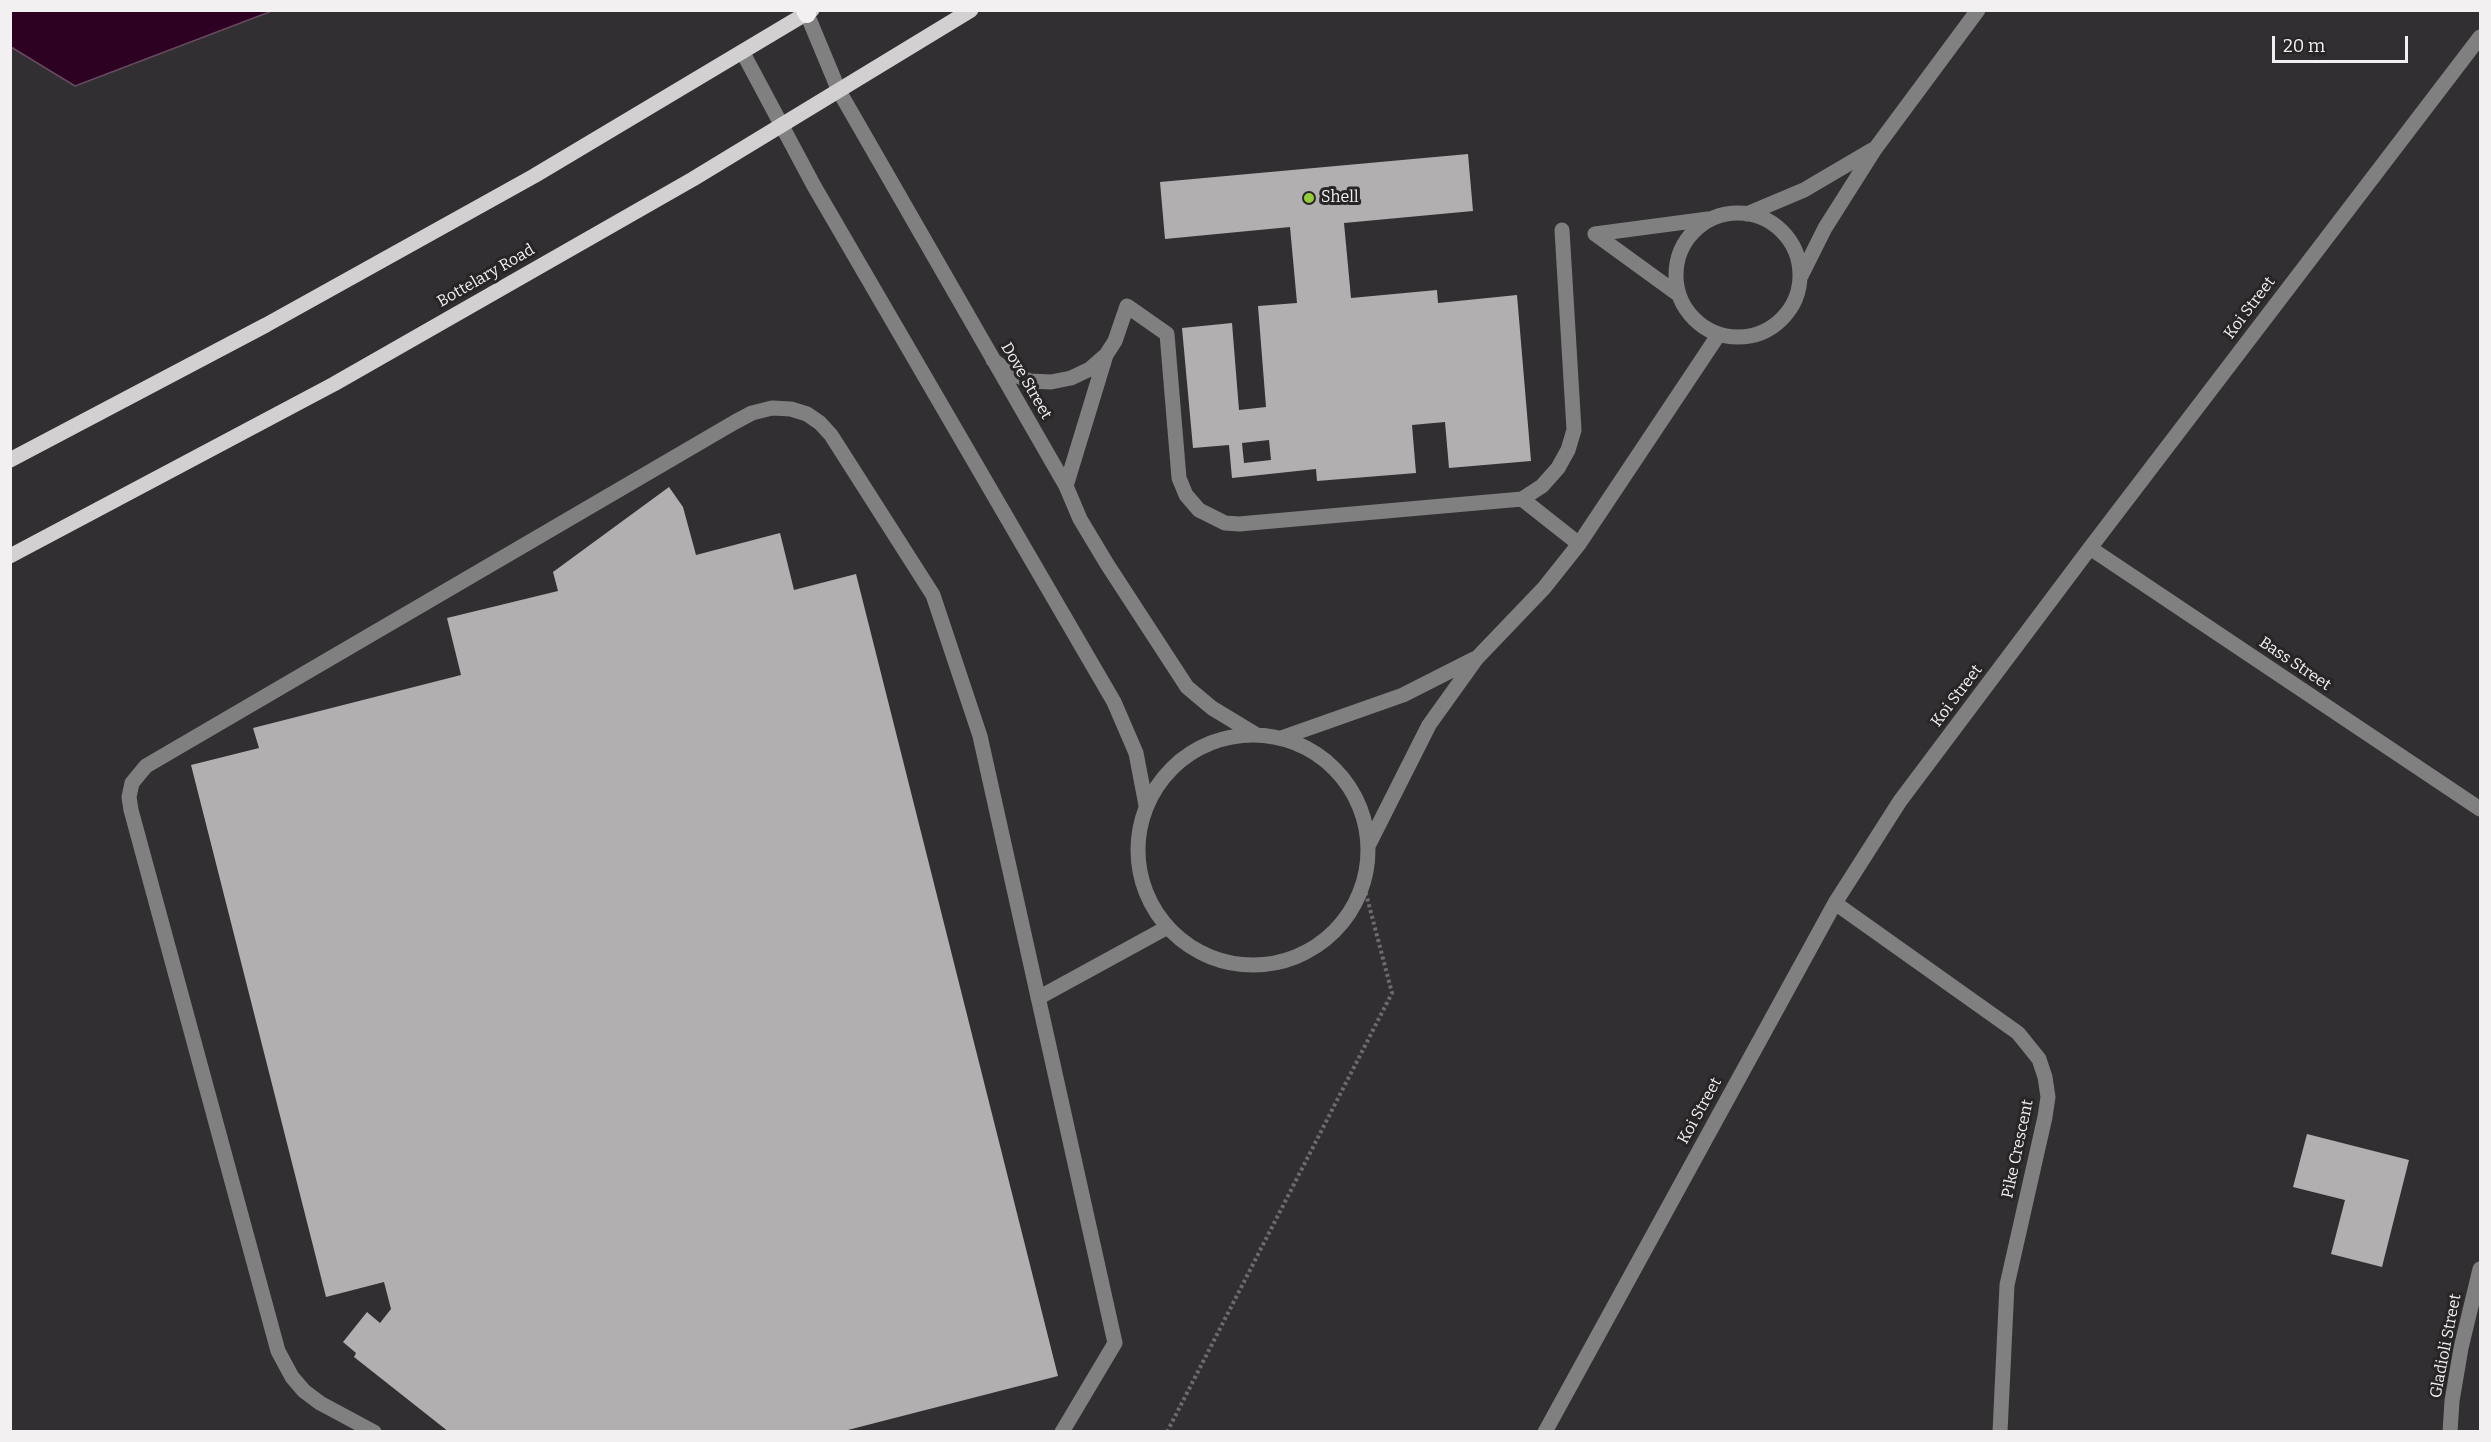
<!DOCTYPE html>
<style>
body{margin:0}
#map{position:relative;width:2491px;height:1442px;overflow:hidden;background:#312f31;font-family:Bitter,serif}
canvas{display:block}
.frame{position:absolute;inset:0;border:12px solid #f2f0f1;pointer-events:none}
.scale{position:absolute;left:2272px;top:36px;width:136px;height:27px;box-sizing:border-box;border:3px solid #f2f0f1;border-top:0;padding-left:8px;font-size:18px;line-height:21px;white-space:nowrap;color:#f2f0f1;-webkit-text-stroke:4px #282527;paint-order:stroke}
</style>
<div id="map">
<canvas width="2491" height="1442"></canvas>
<div class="frame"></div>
<div class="scale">20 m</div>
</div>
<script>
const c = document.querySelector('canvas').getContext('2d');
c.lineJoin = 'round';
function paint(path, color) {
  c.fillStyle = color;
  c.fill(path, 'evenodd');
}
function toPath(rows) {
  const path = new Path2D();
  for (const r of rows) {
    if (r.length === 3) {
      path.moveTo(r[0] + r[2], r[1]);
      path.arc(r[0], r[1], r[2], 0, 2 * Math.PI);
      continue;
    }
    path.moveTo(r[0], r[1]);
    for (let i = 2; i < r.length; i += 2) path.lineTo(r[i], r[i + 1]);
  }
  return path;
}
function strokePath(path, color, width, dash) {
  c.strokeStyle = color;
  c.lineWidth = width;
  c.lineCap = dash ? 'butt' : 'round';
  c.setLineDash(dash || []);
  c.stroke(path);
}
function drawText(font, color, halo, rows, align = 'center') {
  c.font = font + ' Bitter,serif';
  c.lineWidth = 6;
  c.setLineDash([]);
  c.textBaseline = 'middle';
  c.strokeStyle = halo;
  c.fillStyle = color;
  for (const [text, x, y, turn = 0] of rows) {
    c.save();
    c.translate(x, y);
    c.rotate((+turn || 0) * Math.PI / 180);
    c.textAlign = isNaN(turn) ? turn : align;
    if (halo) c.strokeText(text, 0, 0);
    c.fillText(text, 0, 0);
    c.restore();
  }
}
const water = toPath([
 [10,11,11,10,272,11,75,86,11,47,10,11]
]);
paint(water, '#2c0122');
strokePath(water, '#674960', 1.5);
paint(toPath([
 [1468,154,1473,211,1344,223,1351,298,1437,290,1438,303,1517,295,1531,461,1449,468,1445,422,1412,425,1416,473,1317,481,1316,469,1232,478,1229,445,1193,448,1182,328,1232,323,1239,410,1266,407,1258,306,1297,303,1290,227,1165,239,1160,182],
 [1269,440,1271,460,1244,463,1242,443],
 [669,487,683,507,696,555,780,533,794,590,856,574,1058,1376,840,1432,449,1432,354,1357,356,1353,343,1342,367,1312,380,1323,391,1309,384,1282,326,1297,191,765,259,748,253,728,461,675,447,618,558,591,553,572],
 [2307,1134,2409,1160,2382,1267,2331,1254,2345,1200,2293,1187]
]), '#b2afb1');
strokePath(toPath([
 [1167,1432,1392,993,1364,886]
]), '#6d6b6d', 4, [3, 3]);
strokePath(toPath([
 [807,14,839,91,1066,486,1080,519,1107,564,1187,687,1212,708,1255,734],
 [743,53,814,186,1114,702,1136,753,1146,805],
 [1738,275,62],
 [1747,214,1804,190,1872,150],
 [1595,234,1708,219],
 [1595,234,1679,295],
 [1801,276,1825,228,1875,149,1978,10],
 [993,360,1010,373,1030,381,1051,382,1071,378,1090,369,1106,355,1115,341,1127,306,1167,334,1179,478,1186,495,1199,510,1225,523,1239,524,1522,499,1542,486,1558,468,1568,450,1574,430,1562,230],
 [1066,486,1106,355],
 [1522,499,1579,544],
 [2090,548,2480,809],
 [1253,850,115],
 [1281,738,1403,695,1474,659],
 [1369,844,1429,725,1477,658,1544,588,1579,544,1719,334],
 [1835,903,2018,1033,2039,1059,2045,1077,2048,1097,2045,1117,2007,1285,2000,1432],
 [1038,998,1166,928],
 [374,1432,320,1403,304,1391,292,1377,278,1351,131,810,129,797,132,783,146,766,735,422,752,413,772,408,791,409,807,414,820,423,831,435,933,595,980,736,1115,1343,1062,1432],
 [1545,1432,1835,903,1900,801,2090,548,2480,37],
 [2450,1432,2452,1401,2461,1348,2480,1269]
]), '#818081', 15);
strokePath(toPath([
 [10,460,266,325,534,176,812,10],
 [10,556,334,384,693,179,971,10]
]), '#d3d0d2', 15);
strokePath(toPath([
 [805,10,807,14]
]), '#f3f0f2', 18);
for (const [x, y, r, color] of [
 [1309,198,6,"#94cc3b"]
]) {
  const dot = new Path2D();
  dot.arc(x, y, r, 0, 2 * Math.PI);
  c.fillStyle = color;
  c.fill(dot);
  strokePath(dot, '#282527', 2);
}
drawText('16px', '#f2f0f1', '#282527', [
 ["Shell",1321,198]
], 'left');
drawText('16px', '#f2f0f1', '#282527', [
 ["Bottelary Road",486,276,-30],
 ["Koi Street",2250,308,-53],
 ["Dove Street",1026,381,60],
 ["Bass Street",2295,664,34],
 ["Koi Street",1957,696,-53],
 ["Koi Street",1700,1111,-61],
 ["Pike Crescent",2018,1149,-78],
 ["Gladioli Street",2446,1346,-79]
]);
</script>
